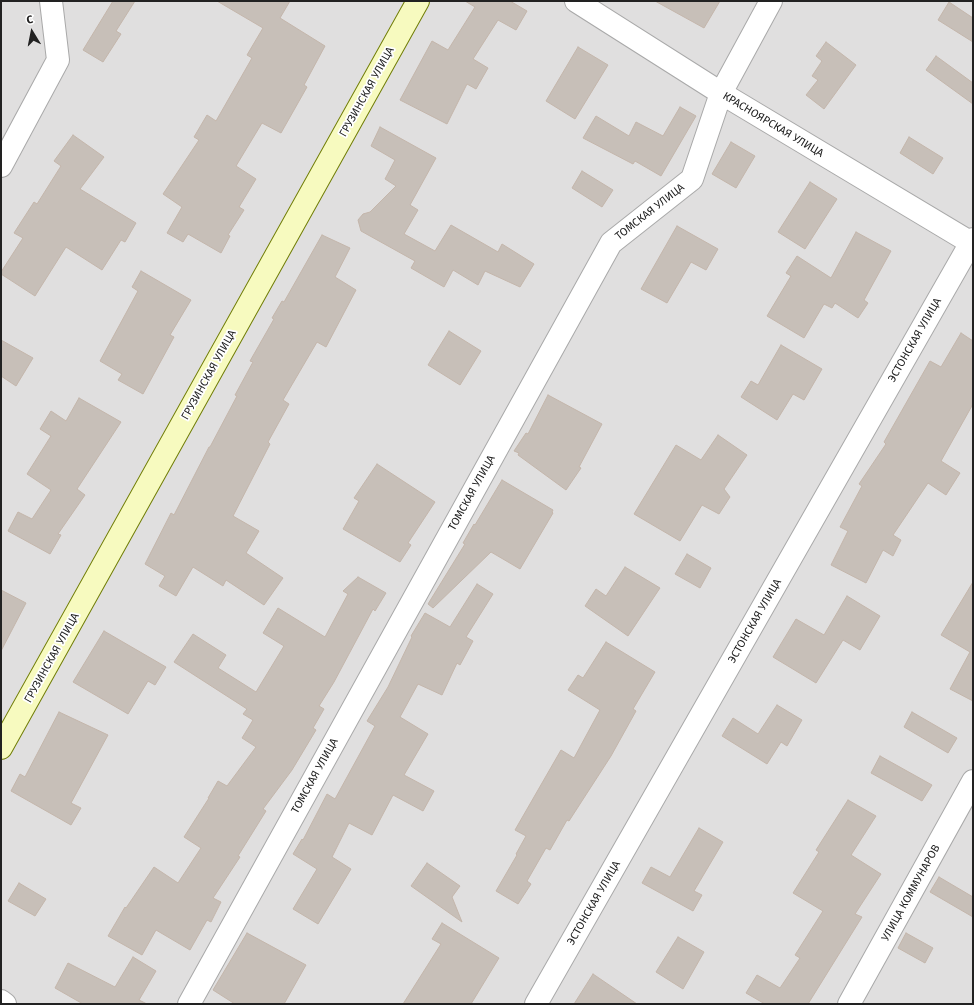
<!DOCTYPE html>
<meta charset="utf-8">
<style>
body{margin:0}
#map{position:relative;width:974px;height:1005px;overflow:hidden;background:#f2efe9;font-family:"Fira Sans",sans-serif}
canvas{display:block}
.frame{position:absolute;inset:0;border:2px solid #222;pointer-events:none}
.north{position:absolute;left:12px;top:12px;width:40px;height:40px;-webkit-text-stroke:3px #fff;paint-order:stroke;rotate:350deg;font-size:11px;font-weight:700;line-height:16px;text-align:center;color:#222}
.north::after{content:'';display:block;margin:auto;width:14px;height:18px;background:#222;clip-path:polygon(50% 0,100% 100%,50% 72%,0 100%)}
</style>
<div id="map">
<canvas width="974" height="1005"></canvas>
<div class="frame"></div>
<div class="north">С</div>
</div>
<script>
const c = document.querySelector('canvas').getContext('2d');
c.lineJoin = 'round';
function paint(path, color) {
  c.fillStyle = color;
  c.fill(path, 'evenodd');
}
function toPath(rows) {
  const path = new Path2D();
  for (const r of rows) {
    path.moveTo(r[0], r[1]);
    for (let i = 2; i < r.length; i += 2) path.lineTo(r[i], r[i + 1]);
  }
  return path;
}
function strokePath(path, color, width, dash) {
  c.strokeStyle = color;
  c.lineWidth = width;
  c.lineCap = dash ? 'butt' : 'round';
  c.setLineDash(dash || []);
  c.stroke(path);
}
function drawText(font, color, halo, rows, align = 'center') {
  c.font = font + ' "Fira Sans",sans-serif';
  c.lineWidth = 3.5;
  c.setLineDash([]);
  c.textBaseline = 'middle';
  c.strokeStyle = halo;
  c.fillStyle = color;
  for (const [text, x, y, turn = 0] of rows) {
    c.save();
    c.translate(x, y);
    c.rotate((+turn || 0) * Math.PI / 180);
    c.textAlign = isNaN(turn) ? turn : align;
    if (halo) c.strokeText(text, 0, 0);
    c.fillText(text, 0, 0);
    c.restore();
  }
}
paint(toPath([
 [1,1,973,1,973,1004,1,1004]
]), '#e0dfdf');
const building = toPath([
 [113,1,135,1,116,31,121,34,103,62,83,50,113,1],
 [217,1,290,1,280,18,325,46,304,85,307,87,281,133,262,123,236,166,256,179,239,207,244,210,228,235,230,236,221,253,188,234,183,242,167,233,182,207,163,194,199,140,194,137,207,115,216,121,252,58,247,55,263,28,217,1],
 [465,1,510,1,527,11,516,30,498,20,473,59,488,68,476,89,467,84,447,124,400,100,432,41,448,50,475,7,465,1],
 [655,1,720,1,704,28,655,1],
 [949,2,973,18,973,42,938,20,949,2],
 [826,42,856,65,824,109,806,95,818,80,812,76,822,61,816,56,826,42],
 [578,47,608,65,575,119,546,101,578,47],
 [936,56,973,83,973,104,926,70,936,56],
 [680,107,696,116,661,176,635,161,633,164,583,138,596,116,629,136,636,122,663,136,680,107],
 [380,127,436,158,410,205,418,210,404,234,435,251,451,225,498,252,502,244,534,264,520,287,485,271,478,285,453,270,444,287,411,268,415,261,361,231,358,220,363,214,370,212,396,186,385,179,395,160,371,146,380,127],
 [73,135,104,157,80,189,136,223,125,242,121,240,102,270,66,247,35,296,1,274,1,272,23,238,14,233,34,202,37,204,61,166,54,161,73,135],
 [909,137,943,158,933,174,900,153,909,137],
 [731,142,755,156,736,188,712,174,731,142],
 [582,171,613,190,602,207,572,188,582,171],
 [810,182,837,199,805,249,778,232,810,182],
 [677,226,718,249,706,270,691,262,667,303,641,289,677,226],
 [856,232,891,251,864,300,868,303,858,318,835,303,832,308,824,304,804,338,767,316,791,276,786,273,797,256,831,278,856,232],
 [322,235,350,248,335,277,356,290,326,347,317,342,283,400,289,404,268,442,270,444,233,516,259,531,246,553,283,578,264,605,226,580,223,586,193,567,176,596,159,586,165,576,145,564,171,513,174,515,209,447,210,447,237,396,235,395,253,362,250,361,274,319,272,318,282,301,284,302,322,235],
 [141,271,191,300,170,335,174,337,143,394,118,380,122,374,100,361,138,291,132,287,141,271],
 [449,331,481,351,460,385,428,365,449,331],
 [961,333,973,341,973,404,941,461,960,473,946,495,928,483,893,535,901,540,893,556,883,550,866,583,831,565,848,531,840,527,862,486,859,484,886,444,884,442,930,361,941,367,961,333],
 [1,340,33,358,16,386,1,376,1,340],
 [781,345,822,369,804,400,793,394,777,420,741,397,751,381,758,385,781,345],
 [548,395,602,424,579,467,581,468,566,490,518,455,519,453,514,451,526,433,528,434,548,395],
 [79,398,121,422,77,489,85,495,58,534,61,535,50,554,8,531,18,512,32,519,51,490,27,474,51,436,40,429,51,411,66,421,79,398],
 [718,435,747,455,724,489,730,497,719,514,702,505,680,541,634,514,676,445,701,460,718,435],
 [377,464,435,502,408,543,411,545,400,562,343,529,359,501,354,498,377,464],
 [502,480,553,510,552,512,553,513,520,569,491,552,433,608,428,604,465,544,463,543,474,524,475,525,502,480],
 [687,554,711,568,700,588,675,574,687,554],
 [625,567,660,588,628,636,585,606,596,589,606,596,625,567],
 [358,577,386,593,375,611,373,609,334,682,319,706,324,709,313,728,316,730,292,770,263,809,266,811,238,856,240,857,213,898,221,902,211,922,207,920,190,950,156,930,142,955,108,936,125,907,126,908,154,867,178,883,201,848,184,837,209,798,208,798,218,781,227,786,256,747,242,738,253,720,243,714,247,709,174,662,193,634,226,655,218,668,256,692,284,646,263,633,278,608,325,637,348,594,343,591,358,577],
 [973,582,973,701,950,689,970,652,941,635,973,582],
 [477,584,493,594,466,637,473,641,460,665,457,663,442,695,418,684,400,717,428,734,404,775,434,791,423,811,393,795,372,835,349,823,332,857,351,869,318,924,293,909,317,869,293,854,302,839,303,840,327,794,335,799,375,726,367,721,388,687,412,637,411,636,425,613,450,627,477,584],
 [1,590,26,603,1,651,1,590],
 [847,596,880,616,860,650,843,640,816,683,773,657,796,619,824,635,847,596],
 [104,631,166,667,155,685,148,681,128,714,73,682,104,631],
 [606,642,655,672,633,709,636,711,611,756,569,821,567,820,550,850,546,848,527,881,531,884,518,904,496,891,517,855,516,854,526,836,515,830,561,750,574,758,600,710,568,690,578,675,583,678,606,642],
 [777,705,802,720,787,746,781,742,767,764,722,736,733,718,758,734,777,705],
 [59,712,108,735,71,803,81,808,71,825,11,791,20,774,25,777,59,712],
 [912,712,957,738,948,753,904,727,912,712],
 [880,756,932,785,922,801,871,773,880,756],
 [848,800,876,816,851,855,881,874,855,914,862,917,808,1004,765,1004,746,993,757,975,780,988,800,958,795,955,823,911,793,893,819,852,816,850,848,800],
 [699,828,723,842,694,891,702,895,693,911,642,883,651,867,670,877,699,828],
 [427,863,460,886,452,897,462,922,411,886,427,863],
 [939,877,973,897,973,917,930,892,939,877],
 [19,883,46,899,35,916,8,901,19,883],
 [442,923,499,958,471,1004,403,1004,441,944,432,939,442,923],
 [247,933,306,965,284,1004,235,1004,213,990,247,933],
 [906,933,933,948,925,963,898,948,906,933],
 [678,937,704,952,683,989,656,972,678,937],
 [133,957,156,971,139,1000,147,1004,83,1004,55,988,68,963,115,987,133,957],
 [593,974,637,1004,574,1004,593,974]
]);
paint(building, '#c7bfb8');
strokePath(building, '#c4b6ab', 1);
const street = toPath([
 [576,1,721,93,973,244],
 [1,166,58,60,51,1],
 [1,1001,5,1004],
 [189,1004,611,243,692,179,721,93,771,1],
 [536,1004,973,239],
 [849,1004,973,781]
]);
const secondary = toPath([
 [1,748,418,1]
]);
strokePath(street, '#a9a9a9', 24);
strokePath(secondary, '#707d05', 24);
strokePath(street, '#fff', 22);
strokePath(secondary, '#f7fabf', 22);
drawText('11px', '#222', '#fff', [
 ["ГРУЗИНСКАЯ УЛИЦА",367,92,-61],
 ["КРАСНОЯРСКАЯ УЛИЦА",773,125,31],
 ["ТОМСКАЯ УЛИЦА",650,212,-38],
 ["ЭСТОНСКАЯ УЛИЦА",915,340,-60],
 ["ГРУЗИНСКАЯ УЛИЦА",209,375,-61],
 ["ТОМСКАЯ УЛИЦА",472,493,-61],
 ["ЭСТОНСКАЯ УЛИЦА",755,621,-60],
 ["ГРУЗИНСКАЯ УЛИЦА",52,658,-61],
 ["ТОМСКАЯ УЛИЦА",315,776,-61],
 ["УЛИЦА КОММУНАРОВ",911,893,-61],
 ["ЭСТОНСКАЯ УЛИЦА",594,903,-60]
]);
</script>
